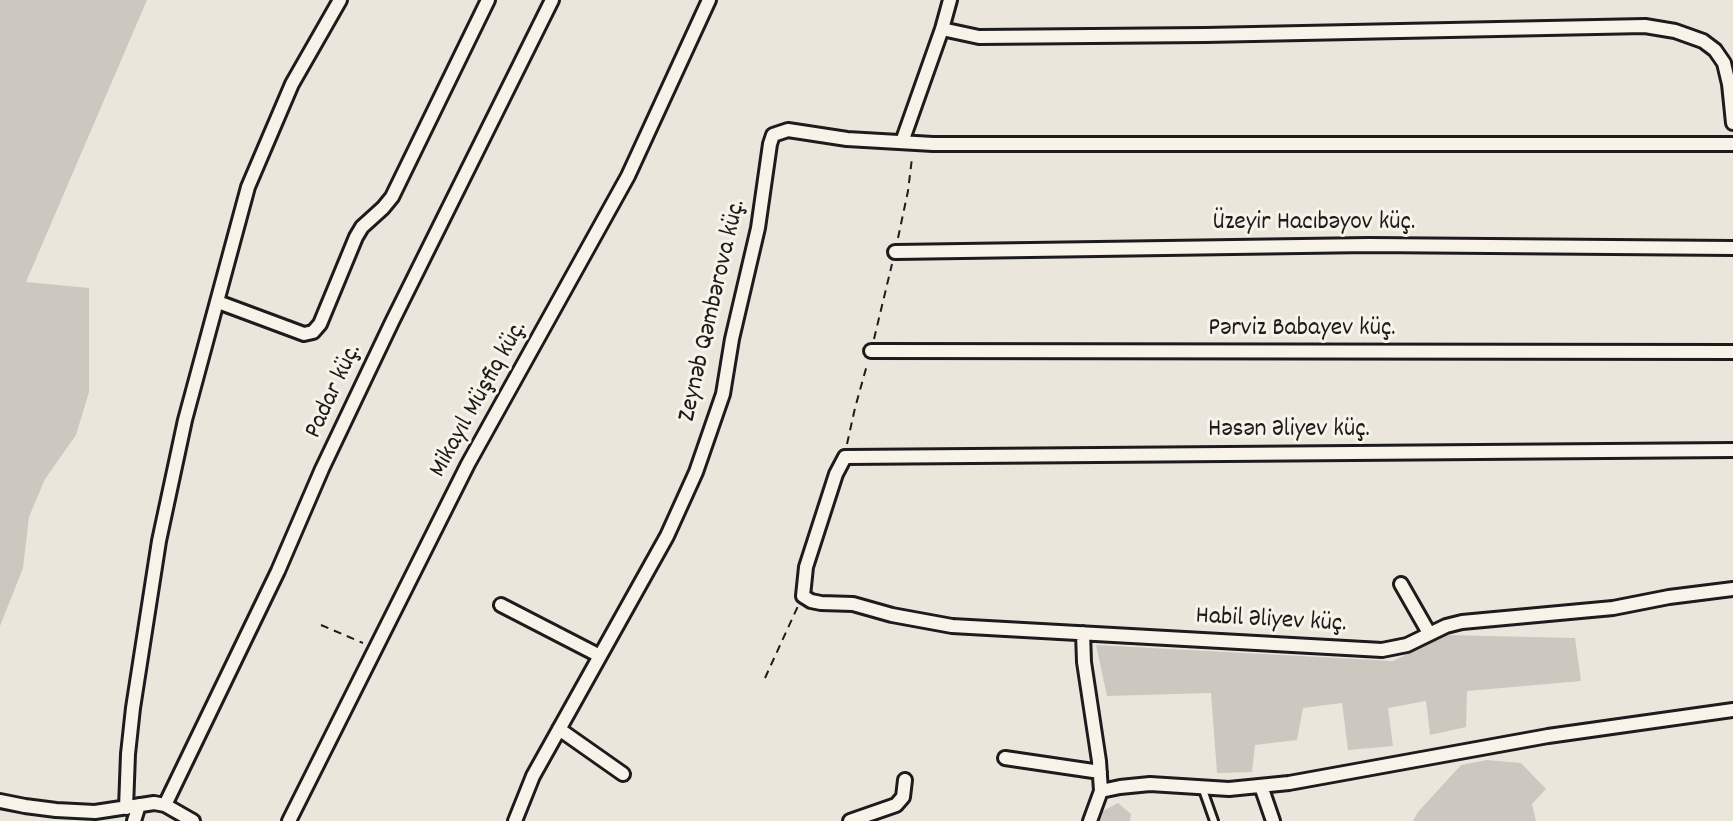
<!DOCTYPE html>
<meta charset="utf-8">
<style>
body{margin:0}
canvas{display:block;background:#eae6dc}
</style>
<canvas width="1733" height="821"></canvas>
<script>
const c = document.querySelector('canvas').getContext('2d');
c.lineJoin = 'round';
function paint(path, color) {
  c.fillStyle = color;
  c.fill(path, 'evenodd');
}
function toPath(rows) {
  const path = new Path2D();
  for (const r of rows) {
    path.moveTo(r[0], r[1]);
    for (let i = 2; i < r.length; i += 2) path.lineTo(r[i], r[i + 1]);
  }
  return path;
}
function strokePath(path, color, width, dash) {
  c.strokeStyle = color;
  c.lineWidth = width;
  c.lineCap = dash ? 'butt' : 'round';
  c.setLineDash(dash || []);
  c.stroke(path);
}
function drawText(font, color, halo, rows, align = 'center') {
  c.font = font + ' Dekko,sans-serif';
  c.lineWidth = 6;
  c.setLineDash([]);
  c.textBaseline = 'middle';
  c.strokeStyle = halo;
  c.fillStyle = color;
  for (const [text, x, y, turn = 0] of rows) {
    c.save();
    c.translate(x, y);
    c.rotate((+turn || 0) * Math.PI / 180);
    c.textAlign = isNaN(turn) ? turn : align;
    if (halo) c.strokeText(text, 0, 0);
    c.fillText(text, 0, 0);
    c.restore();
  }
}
paint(toPath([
 [0,0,147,0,26,282,89,288,89,392,76,435,45,479,29,517,23,568,0,626],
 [1447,635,1575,638,1581,681,1467,691,1466,727,1430,735,1426,701,1388,708,1393,746,1348,750,1342,703,1303,708,1297,740,1255,745,1252,772,1217,773,1211,693,1107,696,1096,645,1393,661],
 [1487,760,1521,763,1546,789,1532,804,1536,821,1413,821,1418,812,1461,765],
 [1118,803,1131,814,1130,821,1094,821,1103,811]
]), '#ccc8c0');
const service = toPath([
 [1202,787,1214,821]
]);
const minor = toPath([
 [942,29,979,37,1205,35,1645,26,1675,31,1703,41,1715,50,1724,63,1729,84,1733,123],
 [902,142,942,29,950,0],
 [895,252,1369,245,1733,248],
 [218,302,304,334,313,332,320,324,356,237,362,227,383,208,392,197,488,0],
 [871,351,1733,352],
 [1733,450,845,457,836,474,806,567,803,596,811,601,821,603,853,604,892,615,952,626,1382,650,1407,645,1446,626,1462,622,1613,608,1669,597,1733,589],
 [1401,584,1429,633],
 [501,605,600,656],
 [1083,633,1084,662,1099,761,1101,791],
 [559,729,623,774],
 [1005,758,1100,772],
 [1261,786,1273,821],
 [0,801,25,806,56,810,95,812,154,803,165,805,193,821],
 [165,805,278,571,322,469,392,322,552,0],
 [126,808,128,754,133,708,159,541,185,420,248,187,292,84,340,0],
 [134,821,139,805],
 [289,821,468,464,628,176,709,0],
 [515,821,533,776,667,536,696,472,723,394,732,339,758,228,770,144,773,135,788,130,847,139,933,144,1733,144],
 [850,821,896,805,903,797,905,780],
 [1090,821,1101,791,1120,787,1150,784,1229,789,1289,783,1548,736,1733,710]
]);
strokePath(service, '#1c1c1c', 12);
strokePath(minor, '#1c1c1c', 18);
strokePath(toPath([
 [898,238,908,191,912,158],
 [874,339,892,264],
 [847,444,855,408,867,365],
 [321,625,363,643],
 [765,678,798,606]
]), '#1c1c1c', 2, [8, 6]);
strokePath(service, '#f7f3e8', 6);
strokePath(minor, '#f7f3e8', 12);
drawText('26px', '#1c1c1c', '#f7f3e8', [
 ["Üzeyir Hacıbəyov küç.",1314,224],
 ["Zeynəb Qəmbərova küç.",714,311,-77],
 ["Pərviz Babayev küç.",1302,330],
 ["Padar küç.",335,392,-65],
 ["Mikayıl Müşfiq küç.",480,400,-61],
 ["Həsən Əliyev küç.",1289,431],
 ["Habil Əliyev küç.",1271,622,3]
]);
</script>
